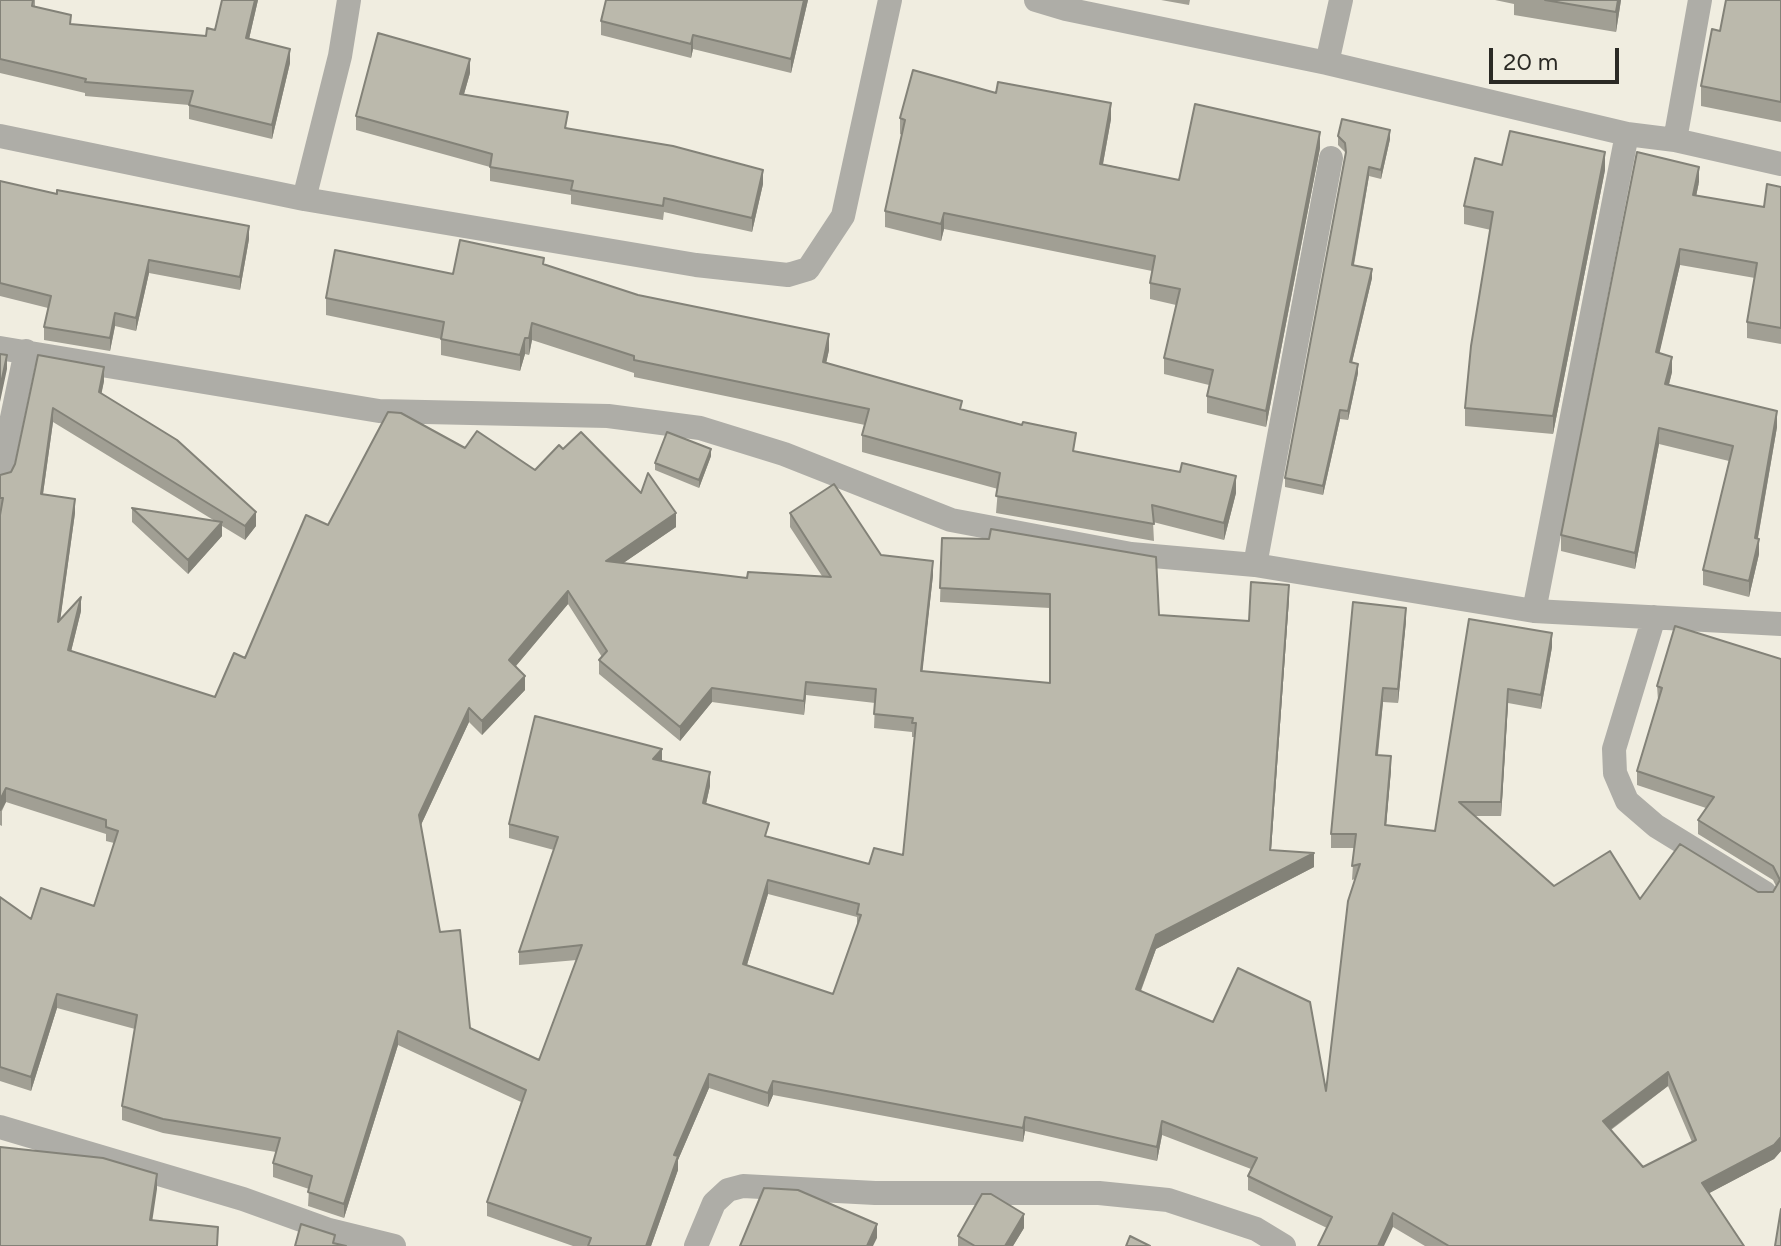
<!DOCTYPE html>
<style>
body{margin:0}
#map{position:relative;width:1781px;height:1246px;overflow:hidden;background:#f0ede0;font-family:Figtree,sans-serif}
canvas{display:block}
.scale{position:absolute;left:1489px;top:48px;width:130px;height:36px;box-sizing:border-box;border:4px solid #2b2a25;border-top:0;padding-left:10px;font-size:24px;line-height:28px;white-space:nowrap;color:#2b2a25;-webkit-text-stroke:6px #f0ede0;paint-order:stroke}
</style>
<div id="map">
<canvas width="1781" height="1246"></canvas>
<div class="scale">20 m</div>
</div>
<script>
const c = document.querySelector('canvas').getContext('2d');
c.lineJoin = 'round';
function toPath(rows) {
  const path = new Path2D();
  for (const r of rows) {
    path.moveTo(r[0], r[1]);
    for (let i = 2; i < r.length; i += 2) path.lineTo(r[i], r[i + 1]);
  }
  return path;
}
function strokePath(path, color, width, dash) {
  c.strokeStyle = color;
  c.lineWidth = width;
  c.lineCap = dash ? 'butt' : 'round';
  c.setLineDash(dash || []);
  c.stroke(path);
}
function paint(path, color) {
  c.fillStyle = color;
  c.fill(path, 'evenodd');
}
strokePath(toPath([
 [1036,0,1066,9,1327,63,1627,134,1675,140,1781,164],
 [1327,63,1341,0],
 [0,136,304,199,340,56,349,0],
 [1675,140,1700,0],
 [304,199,696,265,788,275,808,269,843,216,890,0],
 [0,348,379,411,608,416,700,428,784,454,951,520,1131,554,1255,565,1534,611,1781,624],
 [0,475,26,351],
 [1255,565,1331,158],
 [1534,611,1627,134],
 [1654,617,1614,749,1615,773,1627,801,1656,826,1765,893],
 [0,1127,243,1199,329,1230,394,1246],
 [696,1246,714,1203,728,1190,743,1186,875,1193,1099,1193,1168,1200,1256,1229,1284,1246]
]), '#aeada7', 24);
paint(toPath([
 [0,0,35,0,35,7,71,24,206,36,215,30,222,0,258,0,249,39,290,63,272,139,189,119,189,105,85,96,85,93,0,73],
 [606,0,808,0,791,73,693,49,691,58,601,35,601,21],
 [1161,0,1190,0,1189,5],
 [1495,0,1621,0,1616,32,1514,15,1514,4],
 [1781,0,1781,122,1701,106,1701,86,1720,31],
 [470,73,464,94,568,128,763,184,752,232,664,212,663,220,571,204,571,195,490,181,490,167,356,130,356,116],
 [996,93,1111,119,1103,164,1179,180,1320,148,1266,427,1207,413,1207,396,1209,385,1164,374,1164,358,1176,305,1150,299,1150,283,1152,271,944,229,941,241,885,227,885,211,902,135,900,134,900,118],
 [1338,136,1390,139,1381,179,1369,176,1354,265,1372,278,1352,362,1358,373,1348,420,1340,419,1323,495,1285,487,1285,478,1345,155,1345,152,1338,145],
 [1502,165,1605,170,1553,434,1465,426,1465,408,1491,230,1464,224,1464,206],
 [0,181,249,239,240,290,149,273,136,331,115,326,110,351,44,340,44,327,48,308,0,296],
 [1699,182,1696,196,1764,207,1781,187,1781,344,1747,338,1747,322,1755,278,1680,265,1659,353,1672,372,1669,385,1777,427,1758,538,1759,554,1749,597,1703,585,1703,570,1729,461,1659,444,1635,569,1561,551,1561,535],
 [544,265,638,295,829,350,826,362,962,410,1076,452,1236,493,1224,540,1153,522,1154,541,996,513,998,489,862,452,862,435,865,425,634,377,634,373,532,340,529,355,525,354,520,371,441,355,441,339,326,315,326,298,453,274],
 [38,355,104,381,101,394,256,526,245,540,222,526,222,536,188,574,132,522,132,508,215,521,53,422,43,494,75,513,60,620,81,611,71,651,215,697,245,658,328,525,465,448,535,470,563,449,641,493,676,527,623,563,747,578,822,576,790,527,790,513,881,555,933,575,922,671,1050,683,1050,608,940,602,942,538,1159,615,1249,621,1289,599,1271,850,1314,867,1156,949,1141,991,1326,1091,1355,879,1352,880,1354,848,1331,848,1331,834,1406,621,1398,703,1383,702,1378,755,1391,770,1386,825,1435,831,1469,619,1552,647,1541,709,1508,703,1501,816,1474,816,1554,886,1640,899,1773,892,1776,886,1773,880,1698,834,1698,820,1706,808,1637,785,1637,771,1658,700,1657,686,1781,659,1781,1151,1774,1159,1709,1193,1744,1246,1425,1246,1393,1227,1327,1228,1248,1190,1248,1176,1251,1169,1162,1135,1157,1161,1025,1131,1023,1142,773,1095,768,1107,709,1088,678,1160,678,1170,651,1246,573,1246,487,1216,487,1202,521,1102,398,1045,344,1218,308,1206,309,1189,273,1177,273,1163,276,1152,163,1133,122,1120,122,1106,135,1029,57,1008,31,1091,0,1081,0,897,31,919,94,906,114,843,106,841,106,834,6,802,2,811,2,826,0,825,0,475,11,472,15,464],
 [568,604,602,657,599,660,599,674,680,741,712,702,804,715,806,695,875,703,874,728,912,732,912,737,915,737,903,855,869,864,769,837,706,804,710,786,662,761,509,824,509,838,554,850,519,952,519,965,577,960,539,1060,470,1028,440,932,421,825,469,722,482,735,525,690,516,666],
 [768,894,857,917,857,926,833,994,747,965],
 [1668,1086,1692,1142,1643,1167,1611,1130],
 [711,456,699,488,655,470,655,463],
 [1024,1228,1013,1246,958,1246,958,1236]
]), '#a19f94');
paint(toPath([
 [255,0,258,0,246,52,246,38],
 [804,0,808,0,791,73,791,59],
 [1618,0,1621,0,1616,32,1616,12],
 [693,35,693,49,691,58,691,44],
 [290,49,290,63,272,139,272,125],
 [470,59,470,73,460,108,460,94],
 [1111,103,1111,119,1100,180,1100,164],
 [1390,130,1390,139,1381,179,1381,170],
 [1320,132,1320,148,1266,427,1266,411],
 [1605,152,1605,170,1553,434,1553,416],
 [1369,167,1369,176,1352,274,1352,265],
 [1699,167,1699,182,1693,211,1693,195],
 [763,170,763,184,752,232,752,218],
 [944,213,944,229,941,241,941,224],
 [249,226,249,239,240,290,240,277],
 [1680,249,1680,265,1656,368,1656,352],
 [149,260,149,273,136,331,136,318],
 [1372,269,1372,278,1350,371,1350,362],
 [115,313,115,326,110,351,110,338],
 [532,323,532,340,529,355,529,338],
 [829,334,829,350,823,378,823,362],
 [525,338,525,354,520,371,520,355],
 [7,355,7,369,0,402,0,388],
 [1672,357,1672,372,1665,399,1665,384],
 [1358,364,1358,373,1348,420,1348,411],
 [104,367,104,381,99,406,99,392],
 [53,408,53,422,41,508,41,494],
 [1340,410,1340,419,1323,495,1323,486],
 [1777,411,1777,427,1755,554,1755,538],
 [1659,428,1659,444,1635,569,1635,553],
 [711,449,711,456,699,488,699,480],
 [1236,476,1236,493,1224,540,1224,523],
 [75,499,75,513,58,636,58,622],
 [256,512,256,526,245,540,245,526],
 [676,513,676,527,606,575,606,561],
 [222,522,222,536,188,574,188,560],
 [1759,539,1759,554,1749,597,1749,581],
 [933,561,933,575,921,685,921,671],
 [1289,585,1289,599,1270,864,1270,850],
 [568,591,568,604,509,674,509,660],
 [81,597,81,611,68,664,68,650],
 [1406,608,1406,621,1398,703,1398,689],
 [1552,633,1552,647,1541,709,1541,695],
 [525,676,525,690,482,735,482,721],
 [806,682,806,695,804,715,804,701],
 [712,688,712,702,680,741,680,727],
 [1383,688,1383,702,1376,769,1376,755],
 [1508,689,1508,703,1501,816,1501,802],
 [469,708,469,722,419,829,419,815],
 [662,749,662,763,653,759],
 [1391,756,1391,770,1385,839,1385,825],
 [710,772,710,786,703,817,703,803],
 [6,788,6,802,1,811,0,811,0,800],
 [1314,853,1314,867,1156,949,1136,1003,1136,989,1156,935],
 [768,880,768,894,743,978,743,964],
 [57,994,57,1008,31,1091,31,1077],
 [398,1031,398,1045,344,1218,344,1204],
 [1668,1072,1668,1086,1603,1135,1603,1121],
 [709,1074,709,1088,678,1160,678,1170,651,1246,646,1246,674,1155],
 [773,1081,773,1095,768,1107,768,1093],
 [1025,1117,1025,1131,1023,1142,1023,1128],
 [1162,1121,1162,1135,1157,1161,1157,1147],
 [1781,1137,1781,1151,1774,1159,1702,1197,1702,1183],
 [157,1174,157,1189,150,1236,150,1220],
 [1393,1213,1393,1227,1384,1246,1378,1246],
 [1024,1214,1024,1228,1013,1246,1005,1246],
 [877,1224,877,1238,873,1246,867,1246]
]), '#838278');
const building = toPath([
 [0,0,33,0,32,6,71,15,70,24,206,36,207,28,215,30,222,0,255,0,246,38,290,49,272,125,189,105,193,91,85,82,86,79,0,59,0,0],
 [606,0,804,0,791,59,693,35,691,44,601,21,606,0],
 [1545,0,1618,0,1616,12,1545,0],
 [1726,0,1781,0,1781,102,1701,86,1712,29,1720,31,1726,0],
 [378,33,470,59,460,94,568,112,565,128,673,146,763,170,752,218,664,198,663,206,571,190,573,181,490,167,492,154,356,116,378,33],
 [913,70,996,93,998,82,1111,103,1100,164,1179,180,1195,104,1320,132,1266,411,1207,396,1213,370,1164,358,1180,289,1150,283,1155,256,944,213,941,224,885,211,905,120,900,118,913,70],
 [1342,119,1390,130,1381,170,1369,167,1352,265,1372,269,1350,362,1358,364,1348,411,1340,410,1323,486,1285,478,1346,152,1345,143,1338,136,1342,119],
 [1510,131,1605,152,1553,416,1465,408,1471,346,1493,212,1464,206,1475,158,1502,165,1510,131],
 [1637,152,1699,167,1693,195,1764,207,1767,184,1781,187,1781,328,1747,322,1757,263,1680,249,1656,352,1672,357,1665,384,1777,411,1755,538,1759,539,1749,581,1703,570,1733,446,1659,428,1635,553,1561,535,1637,152],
 [0,181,57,194,57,190,249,226,240,277,149,260,136,318,115,313,110,338,44,327,51,296,0,283,0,181],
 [460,240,544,258,543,264,638,295,829,334,823,362,962,401,960,409,1022,425,1023,422,1076,433,1073,451,1180,472,1182,463,1236,476,1224,523,1152,505,1154,524,996,496,1000,473,862,435,869,409,634,360,634,356,532,323,529,338,525,338,520,355,441,339,444,322,326,298,335,250,453,274,460,240],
 [0,354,7,355,0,388,0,354],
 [38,355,104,367,99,392,177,440,256,512,245,526,53,408,41,494,75,499,58,622,81,597,68,650,215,697,234,653,245,658,306,515,328,525,388,412,401,413,465,448,477,431,535,470,559,445,563,449,581,432,641,493,648,473,676,513,606,561,747,578,748,572,831,577,790,513,834,484,881,555,933,561,921,671,1050,683,1050,594,940,588,942,538,989,539,991,529,1156,557,1159,615,1249,621,1251,582,1289,585,1270,850,1314,853,1156,935,1136,989,1213,1022,1238,968,1310,1002,1326,1091,1348,901,1360,864,1352,866,1356,834,1331,834,1353,602,1406,608,1398,689,1383,688,1376,755,1391,756,1385,825,1435,831,1469,619,1552,633,1541,695,1508,689,1501,802,1459,802,1554,886,1610,851,1640,899,1680,844,1758,892,1773,892,1780,880,1773,866,1698,820,1714,797,1637,771,1662,688,1657,686,1675,626,1781,659,1781,1137,1774,1145,1702,1183,1744,1246,1449,1246,1393,1213,1378,1246,1318,1246,1332,1217,1248,1176,1257,1158,1162,1121,1157,1147,1025,1117,1023,1128,773,1081,768,1093,709,1074,674,1155,678,1156,646,1246,588,1246,591,1238,487,1202,526,1090,398,1031,344,1204,308,1192,312,1176,273,1163,280,1138,163,1119,122,1106,137,1015,57,994,31,1077,0,1067,0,897,31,919,41,888,94,906,118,831,106,827,106,820,6,788,0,800,0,515,3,498,0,498,0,475,11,472,15,464,38,355],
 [568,591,607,651,599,660,680,727,712,688,804,701,806,682,876,689,874,714,913,718,912,723,916,723,903,855,874,848,869,864,765,836,769,823,703,803,710,772,653,759,662,749,535,716,509,824,558,837,519,952,582,945,539,1060,470,1028,460,930,440,932,419,815,469,708,482,721,525,676,509,660,568,591],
 [768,880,859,904,857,914,861,915,833,994,743,964,768,880],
 [1668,1072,1696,1140,1643,1167,1603,1121,1668,1072],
 [667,432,711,449,699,480,655,463,667,432],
 [132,508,222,522,188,560,132,508],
 [0,1147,103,1158,157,1174,150,1220,218,1227,217,1246,0,1246,0,1147],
 [764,1188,798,1190,877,1224,867,1246,740,1246,764,1188],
 [982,1194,991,1194,1024,1214,1005,1246,975,1246,958,1236,982,1194],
 [1781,1209,1781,1246,1775,1246,1781,1209],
 [301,1224,335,1235,333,1243,346,1246,295,1246,301,1224],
 [1130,1236,1150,1246,1126,1246,1130,1236]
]);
paint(building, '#bbb9ac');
strokePath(building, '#838278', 2);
</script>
